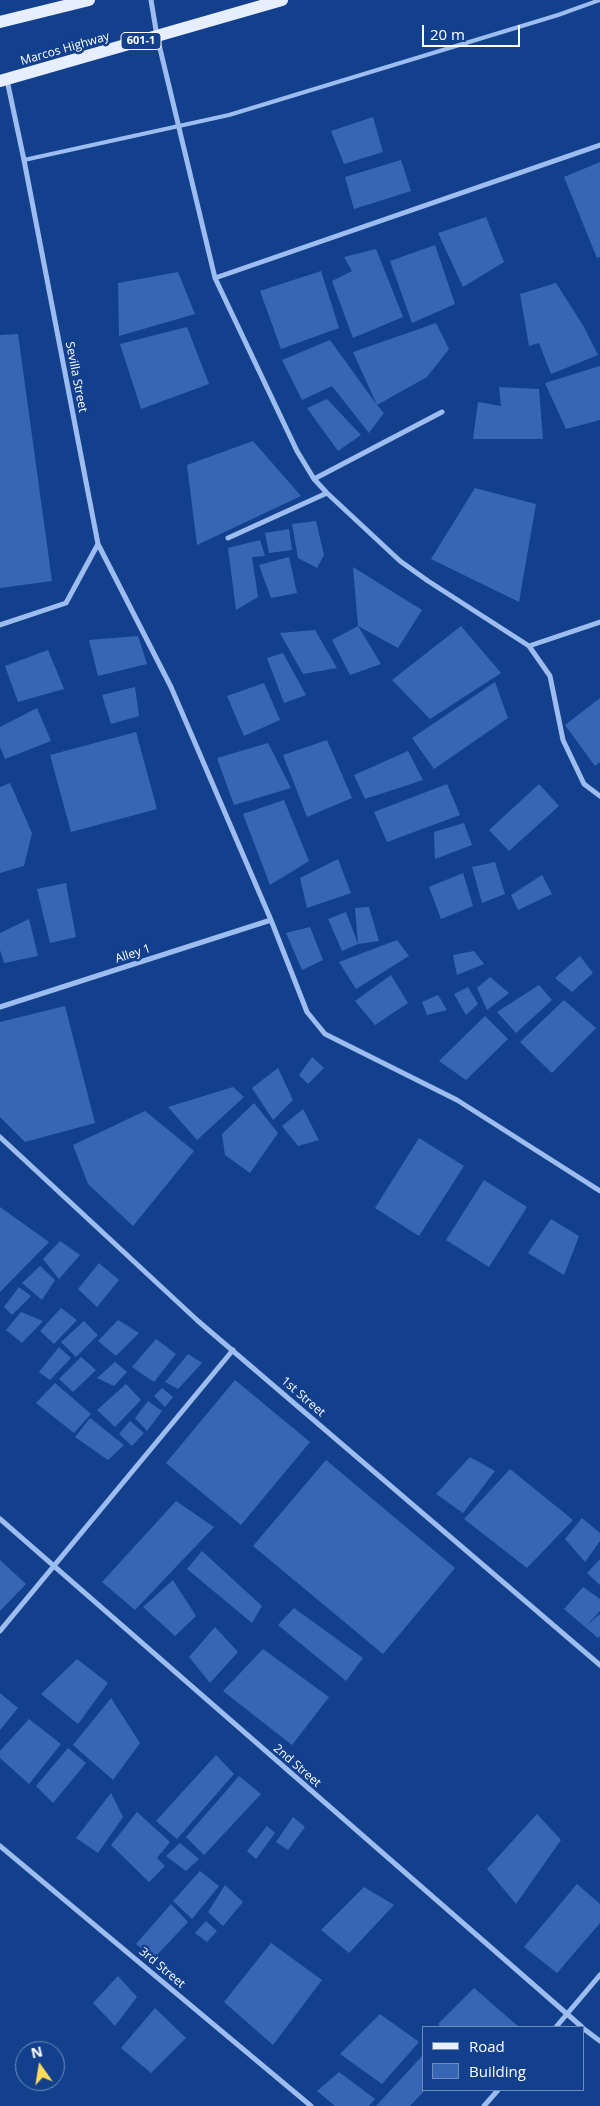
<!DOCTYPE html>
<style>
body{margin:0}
#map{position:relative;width:600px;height:2106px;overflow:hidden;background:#13408d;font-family:"Open Sans",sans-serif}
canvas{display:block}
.legend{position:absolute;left:422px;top:2026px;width:162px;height:65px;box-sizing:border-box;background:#13408d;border:1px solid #718cbb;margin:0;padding:6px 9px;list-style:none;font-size:15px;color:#fff}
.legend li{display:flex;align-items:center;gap:10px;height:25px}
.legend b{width:25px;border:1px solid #718cbb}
.north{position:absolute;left:15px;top:2041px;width:50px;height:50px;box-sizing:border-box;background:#13408d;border:1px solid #718cbb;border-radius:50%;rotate:347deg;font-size:14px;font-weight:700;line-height:20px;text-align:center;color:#fff}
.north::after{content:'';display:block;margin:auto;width:18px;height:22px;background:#ffdb5c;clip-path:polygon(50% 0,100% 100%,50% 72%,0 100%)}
.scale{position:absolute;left:422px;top:25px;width:98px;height:22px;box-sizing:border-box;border:2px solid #fff;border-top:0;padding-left:6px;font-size:15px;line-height:18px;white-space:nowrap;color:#fff;-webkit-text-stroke:4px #13408d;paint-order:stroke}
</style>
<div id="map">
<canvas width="600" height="2106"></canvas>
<ul class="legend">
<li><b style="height:6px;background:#e6eeff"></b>Road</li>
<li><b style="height:14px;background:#3767b4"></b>Building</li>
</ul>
<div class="north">N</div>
<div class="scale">20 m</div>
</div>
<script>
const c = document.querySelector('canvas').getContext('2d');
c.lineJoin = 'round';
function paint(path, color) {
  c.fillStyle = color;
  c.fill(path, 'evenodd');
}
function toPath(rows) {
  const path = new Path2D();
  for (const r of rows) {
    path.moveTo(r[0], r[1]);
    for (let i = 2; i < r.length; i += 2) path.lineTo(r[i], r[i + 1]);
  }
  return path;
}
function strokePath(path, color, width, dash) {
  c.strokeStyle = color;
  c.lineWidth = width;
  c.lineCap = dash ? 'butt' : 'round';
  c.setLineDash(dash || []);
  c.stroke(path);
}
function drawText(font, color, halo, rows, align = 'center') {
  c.font = font + ' "Open Sans",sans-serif';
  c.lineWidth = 5;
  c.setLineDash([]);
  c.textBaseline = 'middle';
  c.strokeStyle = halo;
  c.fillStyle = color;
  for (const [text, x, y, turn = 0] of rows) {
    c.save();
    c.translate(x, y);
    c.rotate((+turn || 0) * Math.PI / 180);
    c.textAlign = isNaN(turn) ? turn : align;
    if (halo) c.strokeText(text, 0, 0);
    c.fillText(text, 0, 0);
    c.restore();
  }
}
paint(toPath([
 [373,117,383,152,344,164,331,131],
 [401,160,411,191,354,209,345,177],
 [600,162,600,257,597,258,564,177],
 [486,217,504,262,463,287,438,233],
 [435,245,455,304,412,323,390,261],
 [376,249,403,317,353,338,332,281,352,271,344,257],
 [321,271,339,328,281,349,260,291],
 [178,272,195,314,119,336,118,283],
 [556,283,584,327,598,355,551,374,539,343,529,346,520,294],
 [436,323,449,349,427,377,377,405,384,413,369,433,332,386,302,400,282,360,330,340,377,405,353,352],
 [187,327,209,384,141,409,120,344],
 [18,334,52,581,0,588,0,335],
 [600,366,600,420,566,429,545,383],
 [499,387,539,389,543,439,473,439,478,402,501,406],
 [327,399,361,435,338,451,307,408],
 [253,441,301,496,197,545,187,465],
 [475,488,536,504,519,602,431,559],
 [316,521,324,555,317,568,298,558,292,524],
 [289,529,292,550,269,553,265,533],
 [260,540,265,556,252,557,258,597,236,610,228,548],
 [289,557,297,593,271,598,259,565],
 [353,567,422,610,398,648,358,626],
 [358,626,381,664,350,675,332,640],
 [461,626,501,673,430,719,392,680],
 [315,630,337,668,303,674,280,633],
 [138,636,147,664,98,676,89,640],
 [48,650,64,689,18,702,5,666],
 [283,653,306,695,284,703,267,658],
 [495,682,508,718,434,769,412,738],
 [264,683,280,720,244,736,227,696],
 [135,687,139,716,111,724,102,695],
 [600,698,600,762,595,766,565,725],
 [37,708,51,741,5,759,0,747,0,727],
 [136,732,157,809,71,832,50,755],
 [327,740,352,798,307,817,283,755],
 [268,743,291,788,234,805,217,758],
 [408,751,423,780,365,799,354,775],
 [10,783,32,833,24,866,0,873,0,787],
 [447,784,460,815,387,842,374,812],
 [539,784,559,806,509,851,489,830],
 [284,800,309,861,270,885,243,814],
 [464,823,472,845,435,859,434,832],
 [338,859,351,893,307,908,300,878],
 [495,862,505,894,482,903,472,867],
 [463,873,473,906,441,919,429,887],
 [542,875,552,894,518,910,511,895],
 [66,883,76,937,50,943,37,889],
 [369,907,379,941,358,944,355,908],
 [346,912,358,944,342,951,328,919],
 [29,919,38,956,4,963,0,950,0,933],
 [310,927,323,960,302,970,286,933],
 [397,940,409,956,356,989,339,962],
 [474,951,484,964,457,975,453,955],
 [580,956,593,973,572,992,555,978],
 [391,975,408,1003,375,1025,355,1001],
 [490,977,509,993,487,1010,477,988],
 [539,985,552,1000,516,1033,497,1012],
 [468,987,478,1004,466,1015,454,994],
 [438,995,447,1010,427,1015,422,1002],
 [564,1000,596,1028,552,1073,520,1042],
 [65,1006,95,1123,25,1142,0,1117,0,1022],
 [485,1016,508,1039,466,1080,439,1061],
 [312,1057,324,1068,308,1084,299,1075],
 [278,1068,293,1100,273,1120,252,1088],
 [233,1087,244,1097,197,1140,168,1107],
 [254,1103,278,1133,250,1173,225,1155,222,1134],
 [303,1109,319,1140,298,1146,282,1126],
 [145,1111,194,1151,133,1226,88,1184,73,1145],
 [419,1138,464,1166,419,1236,375,1208],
 [484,1180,527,1207,489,1267,446,1240],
 [0,1207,49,1242,0,1292],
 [551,1219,579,1236,564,1275,528,1253],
 [60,1241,80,1255,59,1279,43,1259],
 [99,1263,119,1280,97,1307,78,1289],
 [40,1266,55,1280,42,1300,22,1283],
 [19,1287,31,1296,12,1315,4,1307],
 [61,1308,77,1320,54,1344,40,1331],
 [21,1312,43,1321,22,1343,6,1330],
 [118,1320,139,1333,116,1356,98,1341],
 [84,1321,98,1335,76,1357,61,1342],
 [156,1339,176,1354,154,1382,132,1367],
 [59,1347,71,1358,50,1380,39,1372],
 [188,1354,202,1363,178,1389,165,1382],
 [81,1357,96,1370,73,1392,59,1379],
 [115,1362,127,1372,114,1386,97,1378],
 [235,1380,310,1442,241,1525,166,1463],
 [55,1383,91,1414,74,1433,36,1403],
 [126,1384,141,1400,115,1427,97,1410],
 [162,1388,173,1397,165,1407,154,1396],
 [148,1401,162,1411,147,1431,135,1418],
 [90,1418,124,1445,108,1460,75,1437],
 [130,1421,144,1433,132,1446,119,1434],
 [470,1457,495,1471,463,1513,436,1494],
 [326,1460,455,1568,383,1654,253,1546],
 [510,1469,573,1520,527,1568,464,1519],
 [176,1501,214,1527,135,1610,102,1582],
 [582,1518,600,1533,600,1541,585,1562,565,1539],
 [202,1551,262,1606,252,1623,187,1569],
 [600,1559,600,1585,587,1573],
 [0,1560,26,1584,0,1611],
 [173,1580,196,1616,175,1636,143,1607],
 [583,1587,600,1599,600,1611,587,1625,600,1614,600,1636,598,1638,564,1609],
 [294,1608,363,1658,346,1681,278,1625],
 [215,1627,238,1652,210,1683,189,1657],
 [263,1649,329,1697,292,1745,223,1691],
 [77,1659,108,1683,78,1724,41,1694],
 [0,1693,18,1708,0,1730],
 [111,1698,140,1743,113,1780,73,1745],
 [29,1719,61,1744,29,1784,0,1758,0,1751],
 [68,1748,86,1763,53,1803,36,1786],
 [216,1755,234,1774,177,1839,156,1821],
 [239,1776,261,1794,204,1855,186,1837],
 [111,1793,123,1817,98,1853,76,1838],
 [137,1812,170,1842,157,1858,165,1866,149,1882,111,1845],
 [537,1814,561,1840,516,1904,487,1869],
 [293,1817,305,1827,288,1850,276,1842],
 [267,1826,275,1833,256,1859,247,1851],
 [180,1843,199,1859,186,1871,166,1856],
 [200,1871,219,1886,192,1919,173,1901],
 [577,1884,600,1904,600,1923,557,1973,524,1947],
 [225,1885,243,1902,223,1926,208,1912],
 [364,1887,394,1905,349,1953,321,1930],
 [171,1904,188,1922,154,1958,136,1944],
 [206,1921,217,1931,207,1942,195,1933],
 [271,1943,322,1980,273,2045,224,2002],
 [118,1976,137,1997,115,2026,93,2003],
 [474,1988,519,2027,441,2027,438,2024],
 [155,2008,186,2038,151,2073,121,2048],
 [380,2014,419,2042,382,2084,340,2054],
 [422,2056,424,2058,425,2090,410,2106,376,2106],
 [339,2072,375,2099,369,2106,335,2106,317,2091]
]), '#3767b4');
strokePath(toPath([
 [24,160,229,115,558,15,600,0]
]), '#9dbdf0', 4);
strokePath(toPath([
 [151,0,157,36,215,278,297,451,314,479,327,493,400,561,428,581,529,646,550,676,563,740,584,784,600,796],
 [215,278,600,145],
 [314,479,442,412],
 [228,538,327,493],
 [98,544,171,687,271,920,307,1012,325,1034,457,1100,600,1191],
 [0,625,66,603,98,544,24,160,7,80],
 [529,646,600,622],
 [0,1007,271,920],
 [0,1137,198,1321,600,1665],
 [0,1519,582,2027],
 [0,1631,233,1350],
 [0,1846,311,2106],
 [556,2027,600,1975],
 [584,2029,600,2041],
 [484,2106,498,2090]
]), '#9dbdf0', 5);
strokePath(toPath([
 [0,22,89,0],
 [0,81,282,0]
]), '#e6eeff', 12);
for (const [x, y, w] of [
 [141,41,40]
]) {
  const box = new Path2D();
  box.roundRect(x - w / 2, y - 8.5, w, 17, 4);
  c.fillStyle = '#13408d';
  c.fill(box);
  strokePath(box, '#fff', 1);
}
drawText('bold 11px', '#fff', null, [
 ["601-1",141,41]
]);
drawText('12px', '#fff', '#13408d', [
 ["Marcos Highway",65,49,-16],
 ["Sevilla Street",76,377,79],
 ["Alley 1",133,954,-18],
 ["1st Street",303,1397,41],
 ["2nd Street",297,1766,41],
 ["3rd Street",162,1968,40]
]);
</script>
